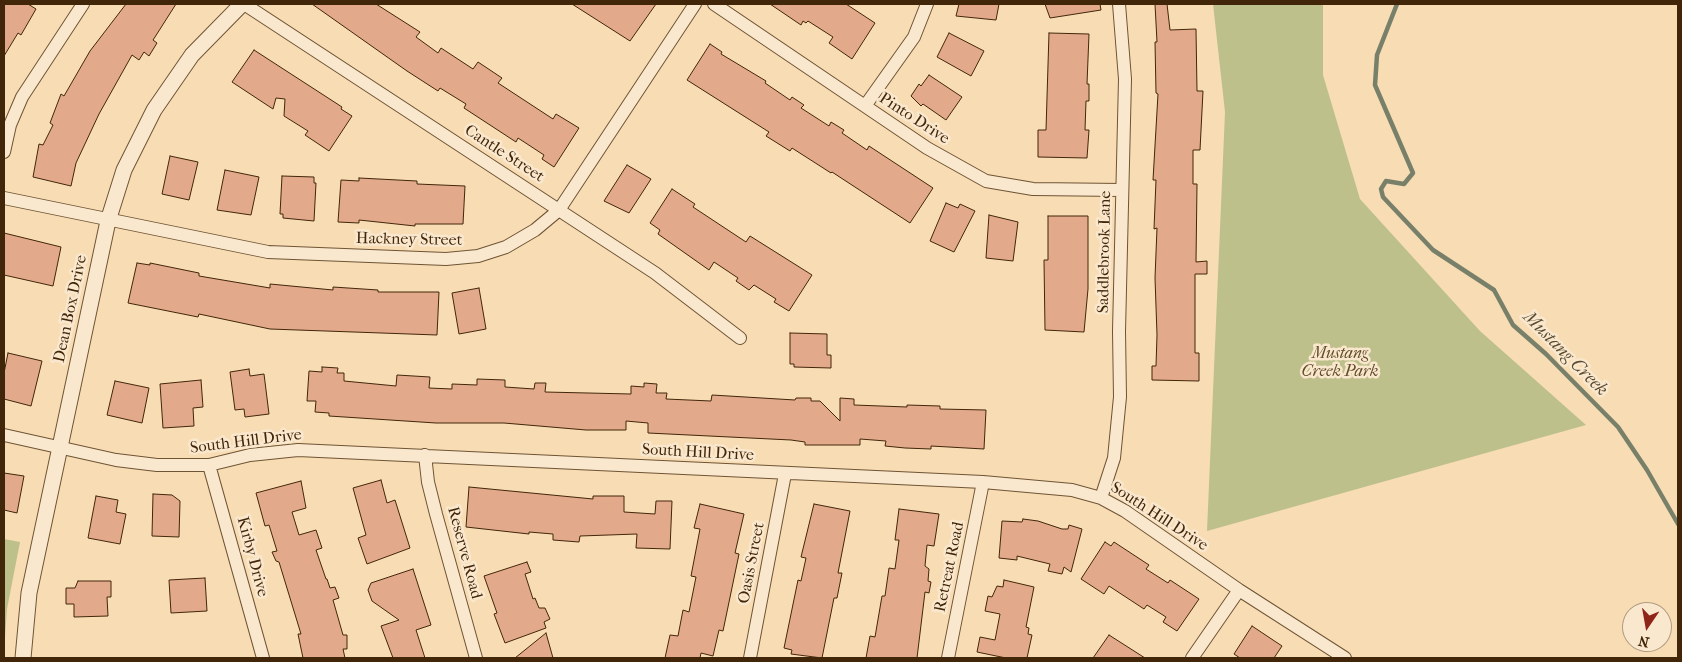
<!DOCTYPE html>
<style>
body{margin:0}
#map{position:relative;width:1682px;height:662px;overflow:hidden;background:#f7dcb4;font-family:"IM FELL French Canon",serif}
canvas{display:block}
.frame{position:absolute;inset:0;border:5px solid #42260a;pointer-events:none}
.north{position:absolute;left:1622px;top:602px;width:50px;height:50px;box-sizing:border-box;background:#fae8ce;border:1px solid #b09a80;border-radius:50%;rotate:192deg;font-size:14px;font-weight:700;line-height:20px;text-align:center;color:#42260a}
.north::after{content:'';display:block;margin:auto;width:18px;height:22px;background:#8f2418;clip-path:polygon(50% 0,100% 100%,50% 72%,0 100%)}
</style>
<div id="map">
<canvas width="1682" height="662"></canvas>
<div class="frame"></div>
<div class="north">N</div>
</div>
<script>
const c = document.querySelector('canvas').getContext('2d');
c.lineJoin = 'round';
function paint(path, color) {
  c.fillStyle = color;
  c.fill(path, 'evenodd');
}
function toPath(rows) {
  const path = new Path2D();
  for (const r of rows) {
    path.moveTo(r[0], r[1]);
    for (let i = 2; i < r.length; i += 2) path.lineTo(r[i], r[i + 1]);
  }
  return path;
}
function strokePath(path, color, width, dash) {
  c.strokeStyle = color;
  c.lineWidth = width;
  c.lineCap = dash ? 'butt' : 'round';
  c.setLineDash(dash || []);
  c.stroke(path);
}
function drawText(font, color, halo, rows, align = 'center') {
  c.font = font + ' "IM FELL French Canon",serif';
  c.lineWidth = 5;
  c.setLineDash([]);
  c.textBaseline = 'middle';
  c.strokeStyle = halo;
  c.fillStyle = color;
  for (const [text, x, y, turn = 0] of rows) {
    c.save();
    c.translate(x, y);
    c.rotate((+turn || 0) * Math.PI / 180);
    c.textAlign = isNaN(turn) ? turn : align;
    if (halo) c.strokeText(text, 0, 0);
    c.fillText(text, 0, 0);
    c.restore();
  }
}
paint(toPath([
 [1213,4,1323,4,1323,75,1360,199,1480,331,1586,425,1207,531,1225,112],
 [4,539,20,542,7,609,4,651]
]), '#bec08c');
strokePath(toPath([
 [1397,4,1377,55,1375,85,1413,173,1404,184,1386,181,1381,189,1383,197,1433,250,1494,290,1513,325,1546,354,1618,427,1647,470,1678,524]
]), '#798069', 4.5);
const building = toPath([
 [4,4,28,4,36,9,21,35,18,33,4,56,4,4],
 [126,4,176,4,155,37,153,40,157,43,149,56,144,52,139,60,132,55,99,114,76,163,71,186,33,177,39,144,43,145,53,125,50,123,61,94,64,96,90,51,126,4],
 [312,4,376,4,420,32,416,37,438,53,441,48,473,69,478,62,502,78,498,83,553,119,556,114,579,128,554,167,542,159,544,155,518,138,516,142,464,108,466,104,440,88,438,91,407,71,312,4],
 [572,4,656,4,630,41,572,4],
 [770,4,846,4,875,23,852,59,829,43,833,37,808,21,806,23,803,21,801,25,770,4],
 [959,4,999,4,996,20,956,16,959,4],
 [1045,4,1100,4,1101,10,1050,18,1045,4],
 [1155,4,1167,4,1170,30,1196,29,1197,91,1203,91,1200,150,1193,150,1193,184,1197,184,1196,262,1207,261,1207,274,1195,274,1195,353,1199,353,1199,381,1152,380,1152,366,1156,366,1157,335,1155,278,1157,228,1154,229,1156,180,1153,180,1158,94,1156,93,1155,42,1157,42,1155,4],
 [949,33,984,51,971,76,937,57,949,33],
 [1049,33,1089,34,1087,84,1089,84,1089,101,1086,101,1085,130,1089,130,1087,158,1038,157,1038,130,1046,130,1049,33],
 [710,44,722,52,721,54,766,81,765,83,790,100,792,97,804,105,801,108,829,126,831,122,844,130,842,133,867,150,869,146,933,188,910,223,832,172,831,173,792,148,790,151,766,136,769,132,687,80,710,44],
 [254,50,342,107,341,109,352,116,329,151,305,135,308,131,284,116,285,99,276,98,273,109,232,82,254,50],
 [929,75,962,97,946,120,923,104,921,106,911,96,919,84,921,86,929,75],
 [170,156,198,162,189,200,162,194,170,156],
 [627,165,651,179,629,213,604,201,627,165],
 [225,170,259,177,251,215,217,210,225,170],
 [282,176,314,177,314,183,316,183,314,221,283,218,283,214,280,214,282,176],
 [359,178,417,181,417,184,465,186,463,224,415,224,415,226,359,220,359,223,338,222,341,180,359,181,359,178],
 [672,189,695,204,693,207,746,242,750,236,812,275,789,311,774,302,776,299,754,285,749,290,736,281,738,278,714,262,709,270,658,234,660,230,650,223,672,189],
 [946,203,958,208,960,204,975,211,954,252,930,241,946,203],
 [989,215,1018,222,1013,261,986,258,989,215],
 [1048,216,1088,216,1088,289,1084,332,1045,330,1044,260,1048,260,1048,216],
 [4,233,61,247,53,286,4,275,4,233],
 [137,263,150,265,150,263,199,273,199,276,270,288,270,284,333,290,333,287,378,290,378,292,439,292,437,335,270,329,199,314,198,317,128,303,137,263],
 [479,288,486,329,459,334,452,293,479,288],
 [790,333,827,334,827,355,831,355,831,368,794,367,794,364,790,364,790,333],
 [8,353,42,361,31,406,4,399,4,373,8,353],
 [322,367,338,368,337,373,344,373,344,381,396,386,397,375,430,377,429,388,452,389,452,384,477,385,477,379,505,380,505,387,534,389,535,383,546,383,545,392,631,394,631,386,644,387,644,383,657,384,656,393,667,393,666,399,711,401,712,395,795,400,796,398,811,398,811,401,820,401,840,421,840,398,854,399,854,405,907,407,907,405,940,406,940,409,986,410,984,449,931,446,931,449,905,448,885,446,886,441,860,439,860,445,805,445,805,442,791,440,648,433,648,423,626,421,626,430,586,430,504,423,436,423,329,416,329,413,315,412,316,401,307,401,309,371,322,372,322,367],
 [249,369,250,376,264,374,269,414,245,417,244,409,235,410,230,372,249,369],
 [201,380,203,407,193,408,194,426,163,428,160,384,201,380],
 [115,381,149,388,142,423,107,415,115,381],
 [4,473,24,476,17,513,4,510,4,473],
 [381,480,387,503,395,500,410,548,367,564,358,538,366,535,353,488,381,480],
 [301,481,306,508,292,512,299,535,316,530,322,548,316,550,326,579,327,579,330,588,335,587,339,598,333,600,343,635,347,635,347,649,343,649,345,658,303,658,298,634,301,634,279,562,276,561,272,552,277,551,269,525,265,526,256,493,301,481],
 [469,487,593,499,593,496,624,496,624,512,655,514,656,501,672,501,670,549,636,548,637,534,580,536,579,542,553,540,553,534,529,532,529,534,466,527,469,487],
 [153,494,172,495,180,501,179,537,152,536,153,494],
 [96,496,118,500,116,512,126,514,120,544,88,538,96,496],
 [700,504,744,514,735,553,739,554,723,631,719,630,713,656,701,653,700,658,665,658,670,635,678,636,683,610,689,612,696,577,691,576,700,529,694,528,700,504],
 [814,504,850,511,838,573,842,573,837,598,834,598,822,658,791,654,792,650,784,648,798,580,801,581,806,558,801,557,814,504],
 [899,509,939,514,934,546,927,545,925,566,929,569,928,581,931,582,929,593,925,592,917,658,866,658,870,636,875,637,882,596,885,596,889,568,895,569,899,540,895,540,899,509],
 [1023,519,1038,521,1062,529,1068,529,1069,525,1082,529,1071,572,1064,567,1062,574,1048,571,1050,564,1017,556,1017,560,999,558,1002,521,1022,522,1023,519],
 [1105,542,1111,546,1114,542,1149,565,1146,569,1168,583,1170,580,1199,599,1177,631,1163,622,1166,617,1147,605,1144,609,1109,586,1104,594,1081,579,1105,542],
 [527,562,531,572,525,574,533,599,535,598,539,608,545,608,550,619,544,622,546,628,505,643,494,614,497,613,484,576,527,562],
 [413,569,431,625,416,630,425,658,393,658,381,626,399,620,372,601,368,590,371,583,413,569],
 [205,578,207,611,171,613,169,580,205,578],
 [1004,580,1034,587,1026,627,1029,628,1028,634,1032,635,1027,658,1006,658,977,652,980,637,995,640,1000,614,985,611,988,596,992,597,997,586,1003,587,1004,580],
 [78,581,111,581,111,597,107,597,108,616,74,617,74,604,66,604,66,588,75,588,78,581],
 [1252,626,1282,646,1274,658,1240,658,1234,654,1252,626],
 [546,633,553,658,515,658,546,633],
 [1109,635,1145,658,1093,658,1109,635]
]);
paint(building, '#e3a98b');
strokePath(building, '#42260a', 1);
const minor = toPath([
 [244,4,655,273,740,338],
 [714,4,927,148,986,181,1033,189,1122,190],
 [865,106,914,37,927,4],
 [4,152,10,125,22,97,83,4],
 [4,198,268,252,446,259,478,256,506,247,535,230,559,210,695,4],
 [4,435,116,460,157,465,209,465,250,455,298,450,983,482,1072,490,1101,498,1125,511,1239,590,1345,658],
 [425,455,428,482,436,514,476,658],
 [209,465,263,658],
 [1101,498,1114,458,1120,397,1119,331,1125,79,1119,4],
 [750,658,785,474],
 [948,658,983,482],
 [1192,658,1239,590]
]);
const tertiary = toPath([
 [23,658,29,593,108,221,124,170,154,110,192,55,242,4]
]);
strokePath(minor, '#6f5434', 14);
strokePath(tertiary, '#6f5434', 17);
strokePath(minor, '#fae8ce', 12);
strokePath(tertiary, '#fae8ce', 15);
drawText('16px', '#42260a', '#fae8ce', [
 ["Pinto Drive",914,119,33],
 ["Cantle Street",504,154,33],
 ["Hackney Street",409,240,1],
 ["Saddlebrook Lane",1105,252,-89],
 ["Dean Box Drive",71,309,-78],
 ["South Hill Drive",246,442,-7],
 ["South Hill Drive",698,453,3],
 ["South Hill Drive",1159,517,33],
 ["Reserve Road",464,553,75],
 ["Kirby Drive",252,557,75],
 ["Oasis Street",752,563,-79],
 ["Retreat Road",950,567,-78]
]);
drawText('italic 16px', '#614c2a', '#fae8ce', [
 ["Mustang",1340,354],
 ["Creek Park",1340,372]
]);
drawText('italic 18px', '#594c32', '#fae8ce', [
 ["Mustang Creek",1565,354,45]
]);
</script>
